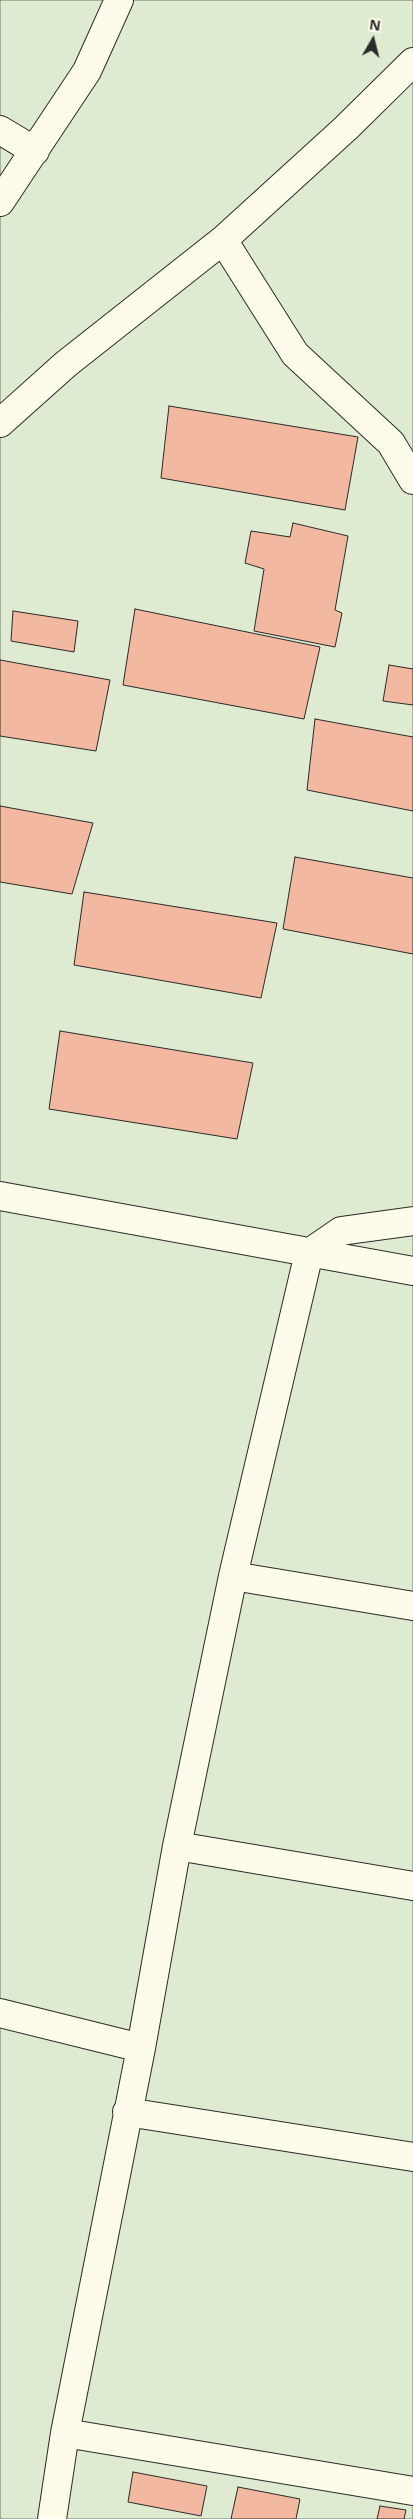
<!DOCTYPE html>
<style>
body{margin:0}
#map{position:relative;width:413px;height:2519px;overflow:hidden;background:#fdfbea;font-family:"Noto Sans",sans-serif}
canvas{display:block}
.north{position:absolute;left:348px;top:15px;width:50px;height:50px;-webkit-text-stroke:4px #fdfbea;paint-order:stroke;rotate:8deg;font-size:14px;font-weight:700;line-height:20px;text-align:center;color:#2b2b2b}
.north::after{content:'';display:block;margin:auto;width:18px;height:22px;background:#2b2b2b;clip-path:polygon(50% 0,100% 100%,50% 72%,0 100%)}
</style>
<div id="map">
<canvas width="413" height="2519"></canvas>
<div class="north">N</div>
</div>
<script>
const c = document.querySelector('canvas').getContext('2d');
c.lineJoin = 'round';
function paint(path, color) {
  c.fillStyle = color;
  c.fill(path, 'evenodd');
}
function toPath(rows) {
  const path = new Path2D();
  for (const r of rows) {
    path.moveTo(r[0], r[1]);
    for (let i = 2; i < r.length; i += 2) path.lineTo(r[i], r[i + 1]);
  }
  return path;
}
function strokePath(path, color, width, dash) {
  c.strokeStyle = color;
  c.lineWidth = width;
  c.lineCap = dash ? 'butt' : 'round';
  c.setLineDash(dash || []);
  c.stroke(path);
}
const green = toPath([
 [0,0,413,0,413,2519,0,2519,0,0]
]);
paint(green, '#deebd1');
strokePath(green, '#74746e', 1);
const building = toPath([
 [169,406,358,437,345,510,161,478,169,406],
 [293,523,348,536,335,610,342,613,335,647,254,631,264,569,245,563,251,531,290,537,293,523],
 [135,609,320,647,304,719,123,685,135,609],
 [13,611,78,621,74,652,11,641,13,611],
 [0,660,110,680,96,751,0,736,0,660],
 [389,665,413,669,413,705,383,701,389,665],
 [315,719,413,737,413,811,307,790,315,719],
 [0,806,93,823,72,894,0,882,0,806],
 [295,857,413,878,413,954,283,929,295,857],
 [84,892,277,923,261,998,74,965,84,892],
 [60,1031,253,1063,237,1139,49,1109,60,1031],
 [133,2472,207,2486,201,2516,128,2502,133,2472],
 [238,2487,300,2499,296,2519,231,2519,238,2487],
 [380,2506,406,2510,404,2519,377,2519,380,2506]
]);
paint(building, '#f2b8a0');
strokePath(building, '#2b2b2b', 1);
const minor = toPath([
 [0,130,35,151],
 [0,202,87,71,119,0],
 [223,240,295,354,391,443,413,480],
 [0,423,66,364,223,240,346,128,413,62],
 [0,1196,413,1271],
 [233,1576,413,1606],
 [177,1846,413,1886],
 [0,2013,141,2048],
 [127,2112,413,2157],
 [65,2433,413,2491],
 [52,2519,65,2433,141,2048,177,1846,233,1576,309,1253,341,1231,413,1221]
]);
strokePath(minor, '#2b2b2b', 30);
strokePath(minor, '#fdfbea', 28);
</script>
